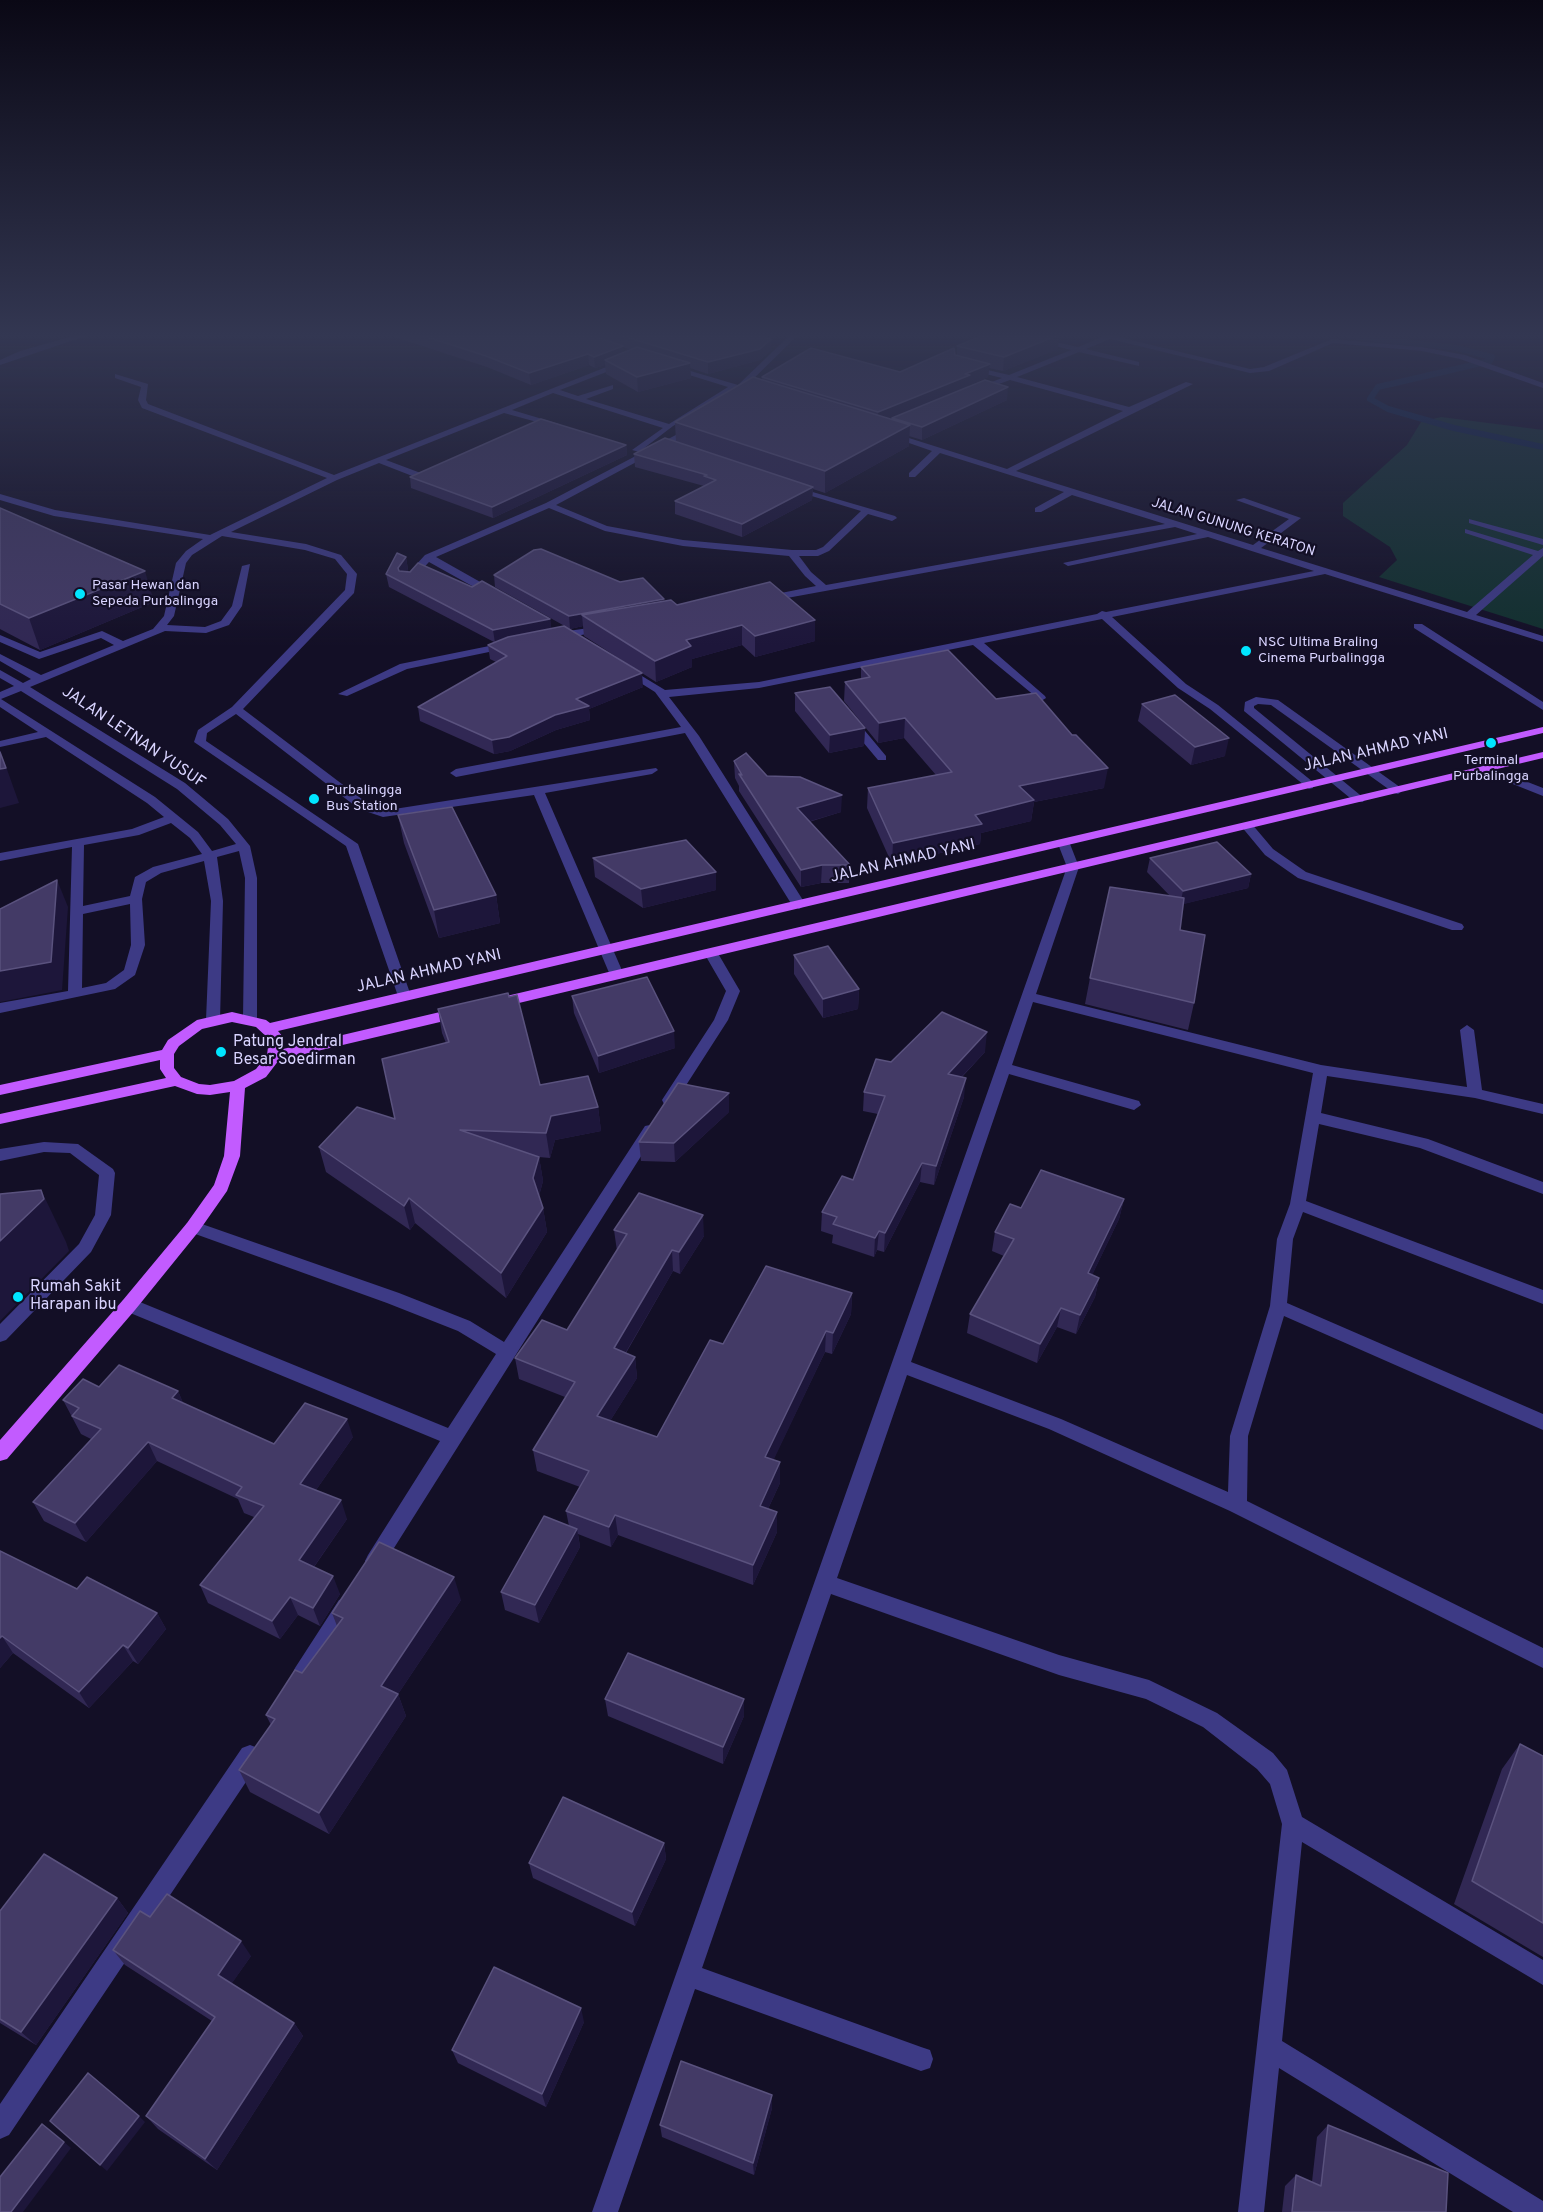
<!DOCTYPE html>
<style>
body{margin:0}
canvas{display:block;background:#130f26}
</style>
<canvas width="1543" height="2212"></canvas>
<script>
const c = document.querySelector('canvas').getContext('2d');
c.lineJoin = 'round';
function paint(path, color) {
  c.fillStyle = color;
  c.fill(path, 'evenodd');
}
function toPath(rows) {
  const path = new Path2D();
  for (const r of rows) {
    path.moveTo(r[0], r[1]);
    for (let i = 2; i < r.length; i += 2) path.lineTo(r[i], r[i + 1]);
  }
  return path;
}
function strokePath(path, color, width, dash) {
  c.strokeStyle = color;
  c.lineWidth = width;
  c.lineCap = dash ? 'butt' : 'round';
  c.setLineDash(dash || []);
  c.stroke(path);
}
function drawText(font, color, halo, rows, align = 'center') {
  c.font = font + ' Overpass,sans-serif';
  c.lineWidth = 4.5;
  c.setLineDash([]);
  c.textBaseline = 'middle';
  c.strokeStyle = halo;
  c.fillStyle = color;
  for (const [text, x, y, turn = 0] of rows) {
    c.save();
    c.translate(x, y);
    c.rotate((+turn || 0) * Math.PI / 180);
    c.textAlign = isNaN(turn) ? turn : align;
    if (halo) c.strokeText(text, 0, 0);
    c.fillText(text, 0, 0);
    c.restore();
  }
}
paint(toPath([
 [1441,417,1543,430,1543,629,1379,577,1397,560,1390,547,1343,516,1343,503,1407,445,1421,422]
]), '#12302f');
strokePath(toPath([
 [1350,336,1457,348,1492,357,1490,361,1378,387,1370,399,1388,409,1454,428,1543,447]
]), '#0c2248', 6);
paint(toPath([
 [73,336,86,336,0,365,0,360,20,351,73,336],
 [789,336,797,336,745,387,759,391,759,395,735,389,673,426,639,452,632,450,663,428,553,393,512,410,559,424,559,428,504,413,386,460,426,475,426,479,420,479,379,463,337,480,231,532,306,544,341,555,357,574,354,593,243,709,367,803,388,810,656,768,658,770,652,774,545,793,624,975,622,978,617,979,610,975,534,795,383,817,359,809,236,714,207,733,206,741,358,844,411,996,404,1000,399,999,346,846,194,742,198,730,232,707,345,590,347,574,335,559,305,550,222,536,192,555,186,563,174,616,167,625,205,627,221,621,232,606,242,566,250,564,242,606,229,625,206,633,165,631,30,687,185,783,228,819,250,846,257,878,257,1018,250,1023,243,1018,245,878,239,851,217,857,223,901,220,1020,218,1023,213,1025,206,1020,211,901,204,861,161,873,146,882,142,899,145,945,135,975,115,989,0,1013,0,1003,68,991,72,847,0,861,0,853,132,829,164,817,147,803,46,737,0,747,0,741,38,732,0,707,0,692,14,686,0,678,0,670,23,683,31,679,0,661,0,654,41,675,114,645,101,638,39,659,0,642,0,635,40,652,102,631,123,641,153,629,164,616,176,563,186,551,203,539,54,516,0,500,0,494,55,510,210,535,327,478,142,408,138,400,141,387,115,378,115,374,148,384,146,400,148,404,334,475,624,360,627,364,560,390,578,396,613,385,613,389,586,399,669,424,728,387,670,369,670,365,738,385,789,336],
 [21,691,177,789,220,825,236,844,212,851,198,832,155,797,1,699,21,691],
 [171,823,190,838,202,854,153,867,135,877,130,896,83,906,84,845,139,835,171,823],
 [130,904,131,945,124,970,106,983,82,988,83,914,130,904],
 [1104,336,1115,336,1250,369,1264,367,1332,339,1422,347,1465,355,1543,383,1543,388,1460,359,1422,351,1333,343,1269,371,1250,373,1110,339,1086,349,1139,362,1139,366,1079,352,1017,377,1129,407,1186,382,1193,384,1016,471,1253,545,1289,519,1236,500,1244,498,1301,518,1261,548,1467,612,1533,555,1465,533,1465,529,1538,551,1543,548,1543,556,1476,615,1543,636,1543,642,1325,574,1112,617,1186,684,1218,705,1313,782,1313,788,1309,789,1210,709,1178,688,1102,619,984,643,1045,696,1046,698,1041,701,973,645,759,688,669,697,699,736,806,905,799,909,792,905,685,733,456,777,450,773,456,769,681,727,655,692,623,672,622,670,627,667,665,690,759,682,1097,614,1102,611,1106,612,1314,571,1208,537,1068,566,1063,563,1197,534,1175,527,765,602,761,601,761,597,816,586,805,576,789,556,683,546,605,531,549,508,436,557,498,592,498,596,490,596,429,562,412,580,404,578,425,555,546,503,693,426,697,428,696,430,556,505,607,526,683,540,792,550,816,550,823,547,861,511,792,490,792,486,895,516,897,518,892,521,868,514,829,551,818,556,799,556,811,572,826,585,1165,524,1072,495,1041,512,1035,512,1035,508,1064,492,940,453,915,477,909,477,909,473,932,451,886,435,893,433,1007,469,1123,411,1010,380,974,393,974,389,1002,378,966,369,966,365,1009,375,1071,350,1038,342,1038,338,1078,347,1104,336],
 [1469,519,1543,539,1543,545,1469,523,1469,519],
 [1414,624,1422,624,1543,702,1543,710,1414,628,1414,624],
 [603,626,607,627,607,631,568,637,563,634,568,631,603,626],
 [509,642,514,645,513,647,407,669,347,696,338,694,400,664,509,642],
 [1256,697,1278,700,1404,790,1398,794,1394,793,1271,705,1258,704,1254,706,1254,708,1365,799,1363,802,1355,802,1244,711,1245,702,1256,697],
 [851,718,855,719,886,756,886,760,878,760,847,723,845,721,851,718],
 [1484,765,1543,788,1543,796,1480,771,1480,767,1484,765],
 [1247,822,1251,823,1273,849,1306,872,1462,924,1464,927,1462,930,1452,930,1298,878,1265,855,1241,826,1247,822],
 [1064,840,1070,844,1079,867,1036,994,1321,1065,1467,1087,1460,1030,1467,1025,1474,1030,1482,1090,1543,1104,1543,1114,1475,1098,1327,1076,1321,1113,1428,1139,1543,1182,1543,1194,1420,1148,1319,1124,1306,1201,1543,1290,1543,1304,1303,1212,1293,1239,1287,1303,1543,1414,1543,1430,1284,1316,1248,1436,1247,1501,1543,1648,1543,1668,1230,1511,1049,1429,907,1375,837,1578,1059,1655,1149,1680,1217,1713,1273,1753,1287,1770,1302,1817,1543,1960,1543,1985,1302,1842,1282,2041,1543,2201,1543,2212,1513,2212,1279,2068,1264,2212,1238,2212,1282,1824,1270,1784,1257,1769,1203,1727,1146,1699,1059,1675,831,1594,702,1968,921,2047,930,2050,933,2059,930,2068,921,2071,695,1989,618,2212,592,2212,1067,867,1058,844,1064,840],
 [1033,1002,1313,1073,1290,1204,1277,1239,1270,1306,1230,1436,1228,1492,1061,1419,911,1362,1009,1074,1134,1110,1141,1105,1139,1101,1012,1065,1033,1002],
 [711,949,716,950,740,991,728,1020,674,1104,664,1104,662,1100,714,1020,726,991,704,953,711,949],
 [650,1125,655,1126,658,1130,655,1134,382,1567,375,1570,368,1567,365,1561,368,1555,440,1441,123,1310,121,1305,123,1300,129,1298,135,1300,448,1428,496,1354,458,1331,387,1303,187,1231,185,1227,187,1223,199,1223,399,1293,470,1321,504,1342,645,1126,650,1125],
 [44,1142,78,1144,113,1169,115,1173,111,1215,91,1252,6,1340,0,1342,0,1324,79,1244,95,1215,99,1175,70,1153,44,1152,0,1161,0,1149,44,1142],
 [346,1598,353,1600,356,1607,353,1614,309,1682,302,1685,295,1682,292,1675,295,1668,339,1600,346,1598],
 [250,1745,258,1748,261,1756,258,1764,9,2135,0,2139,0,2104,242,1748,250,1745]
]), '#3d3a85');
paint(toPath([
 [1543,727,1543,733,278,1031,283,1037,283,1049,457,1008,464,1013,457,1018,279,1060,266,1077,245,1088,240,1156,227,1191,199,1231,135,1310,7,1459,0,1461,0,1440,123,1300,187,1223,214,1185,224,1156,230,1092,210,1095,197,1094,175,1086,0,1124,0,1114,166,1078,160,1069,160,1060,0,1095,0,1085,162,1050,168,1040,197,1020,232,1012,266,1020,270,1023,1543,727],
 [232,1022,256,1027,269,1039,267,1055,256,1069,234,1081,210,1085,199,1084,181,1077,174,1068,174,1054,179,1046,202,1029,232,1022],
 [1543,752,1543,758,498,1008,491,1003,498,998,1543,752]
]), '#c25bff');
paint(toPath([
 [391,336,779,336,771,340,771,350,760,360,708,374,690,368,691,378,638,392,606,374,605,365,595,368,589,365,531,385,487,367],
 [623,347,631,350,623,353],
 [957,346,1058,349,1003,371,989,368,988,377,969,385,969,386,1007,400,922,440,909,436,909,446,825,493,813,489,812,500,742,537,675,514,675,501,704,486,635,467,634,454,676,442,675,422,762,380,762,377,900,372,957,355],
 [626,445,627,455,493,518,411,488,410,477],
 [0,508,154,602,40,650,0,629],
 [406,557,408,570,406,572,550,619,551,628,643,687,589,709,590,720,556,730,510,751,494,754,420,721,418,707,496,662,490,659,488,645,494,642,389,587,386,574],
 [494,575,620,582,664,599,664,601,677,605,815,620,815,641,755,657,742,645,692,659,692,667,656,682,584,636,583,626,570,629,495,587],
 [861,667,996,699,1104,788,1034,802,1031,821,981,833,980,844,892,864,867,808,868,788,936,775,904,738,878,743,844,701,845,682,861,679],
 [795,693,865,728,864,746,829,753,795,711],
 [1142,704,1225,756,1191,765,1138,721],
 [734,761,767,776,841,812,809,822,850,865,849,883,821,883,801,887,739,791,739,786,735,778],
 [398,815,496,895,500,923,439,938,404,843],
 [593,858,716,872,716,890,643,908,595,877],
 [1150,858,1251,874,1248,888,1183,904,1180,930,1194,1003,1188,1030,1085,1004,1090,978,1171,897,1147,872],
 [794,955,859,989,858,1009,823,1018,794,974],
 [572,996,675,1048,599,1073,574,1013],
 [438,1009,540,1085,598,1107,601,1131,555,1140,550,1158,539,1157,543,1181,539,1196,543,1208,547,1232,506,1298,415,1223,410,1230,326,1172,319,1147,395,1119,446,1043,442,1033],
 [985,1052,962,1077,964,1097,934,1185,920,1182,884,1252,877,1250,874,1257,832,1243,833,1235,821,1231,822,1212,853,1180,878,1114,863,1111,864,1092,891,1062],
 [729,1112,675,1162,641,1161,639,1142],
 [1124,1199,1119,1219,1092,1275,1099,1278,1095,1297,1076,1334,1057,1327,1037,1363,967,1333,970,1314,1004,1256,992,1251,995,1232,1021,1208],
 [614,1230,704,1236,680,1274,673,1271,626,1353,635,1357,637,1378,610,1421,657,1437,723,1344,852,1293,851,1314,832,1354,825,1352,773,1460,780,1462,780,1483,768,1509,777,1532,753,1585,618,1535,611,1547,578,1534,580,1547,539,1623,505,1610,501,1592,569,1526,566,1511,580,1487,537,1471,533,1450,565,1397,519,1379,515,1358,567,1330,617,1251],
 [99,1387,178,1391,183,1403,274,1444,353,1437,316,1490,347,1519,314,1567,340,1594,320,1626,298,1615,280,1639,208,1603,200,1585,254,1517,244,1513,238,1499,157,1461,86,1542,44,1521,33,1502,91,1439,81,1434,63,1400],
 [0,1551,77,1589,157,1613,166,1629,138,1664,133,1661,89,1708,13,1653,0,1668],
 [461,1600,398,1694,406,1716,329,1834,250,1792,239,1770,271,1725,266,1715,302,1673,337,1626,332,1613],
 [605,1699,744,1699,744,1716,723,1764,608,1716],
 [1520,1744,1543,1756,1543,1957,1454,1904,1502,1769],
 [664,1843,666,1859,635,1926,533,1878,529,1863],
 [117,1898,128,1913,36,2045,0,2023,0,1911],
 [113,1950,251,1956,231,1984,294,2023,303,2036,217,2170,158,2129,146,2116,212,2021,125,1965],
 [584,2022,546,2107,458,2063,452,2050],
 [772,2108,754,2175,662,2137,660,2125],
 [1328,2125,1446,2212,1282,2212,1285,2186,1296,2175,1312,2182,1317,2137]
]), '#312854');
paint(toPath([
 [757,336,779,336,771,340,771,350,760,360,708,374,708,362],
 [1056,336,1059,336,1058,349,1003,371,1004,357],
 [623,346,623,357,605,360,605,365,595,368,594,357],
 [588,354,589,365,531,385,529,373],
 [690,363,691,378,638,392,637,377],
 [990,364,988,377,969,385,969,388,892,418,892,419,877,426,878,412],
 [1008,387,1007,400,922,440,922,427],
 [910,425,909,446,825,493,825,471],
 [626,445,627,455,493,518,492,507],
 [813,487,812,500,742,537,742,524],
 [406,557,408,570,400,581,398,568],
 [145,571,154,602,40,650,29,618],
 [664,599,664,611,582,615,583,626,570,629,569,616],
 [550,619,552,632,495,643,493,630],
 [815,620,815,641,755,657,755,636],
 [742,625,742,645,692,659,692,667,656,682,655,661,686,640],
 [642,673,643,687,589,709,590,720,556,730,510,751,494,754,492,740,576,699],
 [905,718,904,738,878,743,879,723],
 [865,728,864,746,829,753,830,735],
 [1229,738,1225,756,1191,765,1195,747],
 [0,750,19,803,0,808],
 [1108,768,1104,788,1034,802,1031,821,981,833,980,844,892,864,893,843,1019,786],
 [842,795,841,812,797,825,797,808],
 [822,865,821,883,801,887,801,870],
 [716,872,716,890,643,908,641,889],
 [1251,874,1248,888,1180,905,1183,891],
 [57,880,68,907,62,990,0,1002,0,971],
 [496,895,500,923,439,938,434,910],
 [859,989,858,1009,823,1018,823,999],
 [674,1031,675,1048,599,1073,598,1056],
 [987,1032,985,1052,946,1093,948,1074],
 [966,1078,964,1097,934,1185,936,1166],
 [729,1093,729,1112,675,1162,674,1143],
 [598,1107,601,1131,555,1140,550,1158,546,1133,551,1116],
 [539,1157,543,1181,537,1203,533,1178],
 [922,1163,920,1182,884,1252,885,1233],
 [41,1190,66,1242,69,1251,0,1321,0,1241],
 [409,1198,415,1223,410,1230,404,1206],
 [1124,1199,1119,1219,1084,1292,1088,1273],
 [543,1208,547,1232,506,1298,501,1273],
 [703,1215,704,1236,680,1274,679,1252],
 [879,1231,877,1250,874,1257,875,1238],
 [672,1250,673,1271,616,1369,614,1348],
 [1099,1278,1095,1297,1076,1334,1080,1315],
 [852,1293,851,1314,832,1354,833,1333],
 [1061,1308,1057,1327,1037,1363,1040,1344],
 [826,1331,825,1352,765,1478,765,1457],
 [635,1357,637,1378,600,1437,597,1416],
 [178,1391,186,1410,172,1398],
 [347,1419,353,1437,307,1503,300,1484],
 [148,1442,157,1461,86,1542,75,1523],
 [780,1462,780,1483,760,1526,760,1506],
 [341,1500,347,1519,306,1578,299,1560],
 [777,1512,777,1532,753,1585,753,1565],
 [615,1515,618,1535,611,1547,609,1527],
 [577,1529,580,1547,539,1623,535,1605],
 [333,1576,340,1594,320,1626,313,1608],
 [454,1577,461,1600,398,1694,406,1716,329,1834,319,1813,381,1686],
 [290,1597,298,1615,280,1639,272,1621],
 [157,1613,166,1629,138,1664,128,1648],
 [2,1636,13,1653,0,1668,0,1638],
 [123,1645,133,1661,89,1708,79,1692],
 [744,1699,744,1716,723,1764,723,1747],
 [664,1843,666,1859,635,1926,632,1912],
 [117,1898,128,1913,36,2045,21,2032],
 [241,1941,251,1956,228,1989,218,1975],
 [581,2008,584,2022,546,2107,542,2094],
 [294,2023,303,2036,217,2170,205,2159],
 [772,2095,772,2108,754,2175,753,2163],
 [139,2116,145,2122,107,2171,100,2165],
 [64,2142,71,2148,23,2212,11,2212]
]), '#1d163a');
const building = toPath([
 [424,336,594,336,623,346,594,357,588,354,529,373,486,356,424,336],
 [623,336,762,336,771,339,760,349,708,362,623,336],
 [981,336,1056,336,1004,357,957,346,981,336],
 [637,347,690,363,637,377,605,360,637,347],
 [811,348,900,372,954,348,955,355,990,364,965,374,970,375,878,412,762,377,811,348],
 [753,377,910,425,825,471,675,422,753,377],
 [985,380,1008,387,922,427,892,418,985,380],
 [541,419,626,445,492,507,410,477,541,419],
 [665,438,813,487,742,524,675,501,716,480,704,476,707,475,634,454,665,438],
 [0,508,145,571,29,618,0,604,0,508],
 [541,549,620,582,643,578,664,599,569,616,494,575,534,550,541,549],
 [397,553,406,557,398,568,399,571,410,572,418,563,472,587,482,581,550,619,493,630,386,574,397,553],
 [770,582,815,620,755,636,742,625,686,640,691,646,655,661,582,615,671,600,677,605,770,582],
 [564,626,642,673,576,699,589,706,555,715,509,737,492,740,418,707,507,656,488,645,508,637,564,626],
 [948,650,996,699,1036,693,1072,735,1076,735,1108,768,1019,786,1034,800,975,815,982,824,893,843,868,788,952,772,905,718,879,723,845,682,870,677,861,667,948,650],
 [830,687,865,728,830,735,795,693,830,687],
 [1175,695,1229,738,1195,747,1142,704,1175,695],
 [0,752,6,768,0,769,0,752],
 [746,753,767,776,800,777,842,795,797,808,850,865,822,865,801,870,739,774,742,775,734,761,746,753],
 [452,807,496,895,434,910,398,815,452,807],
 [686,840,716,872,641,889,593,858,686,840],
 [1217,842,1251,874,1183,891,1150,858,1217,842],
 [57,880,51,962,0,971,0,909,57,880],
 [1110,887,1184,898,1180,930,1205,935,1194,1003,1090,978,1110,887],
 [828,946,859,989,823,999,794,955,828,946],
 [647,977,674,1031,598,1056,572,996,647,977],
 [508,993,509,997,517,995,540,1085,588,1076,598,1107,551,1116,546,1133,460,1130,539,1157,533,1178,543,1208,501,1273,409,1198,404,1206,319,1147,357,1107,395,1119,382,1059,449,1042,438,1009,508,993],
 [942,1012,987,1032,948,1074,966,1078,936,1166,922,1163,885,1233,879,1231,875,1238,833,1224,837,1217,822,1212,842,1176,853,1180,885,1096,864,1092,876,1059,891,1062,942,1012],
 [678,1083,729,1093,674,1143,639,1142,678,1083],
 [1041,1170,1124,1199,1088,1273,1099,1278,1080,1315,1061,1308,1040,1344,970,1314,1014,1239,995,1232,1010,1204,1021,1208,1041,1170],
 [41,1190,44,1199,0,1241,0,1194,41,1190],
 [639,1193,703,1215,679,1252,672,1250,614,1348,635,1357,597,1416,657,1437,710,1340,723,1344,766,1266,852,1293,833,1333,826,1331,765,1457,780,1462,760,1506,777,1512,753,1565,615,1515,609,1527,566,1511,589,1471,533,1450,575,1382,515,1358,542,1320,567,1330,627,1234,614,1230,639,1193],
 [119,1365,178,1391,172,1398,274,1444,305,1403,347,1419,300,1484,341,1500,299,1560,333,1576,313,1608,290,1597,272,1621,200,1585,264,1506,236,1495,242,1487,148,1442,75,1523,33,1502,101,1429,72,1416,79,1408,63,1400,83,1379,99,1387,119,1365],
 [544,1516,577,1529,535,1605,501,1592,544,1516],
 [379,1542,454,1577,381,1686,398,1694,319,1813,239,1770,275,1719,266,1715,295,1670,302,1673,343,1618,332,1613,379,1542],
 [0,1551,77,1589,87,1577,157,1613,128,1648,123,1645,79,1692,2,1636,0,1638,0,1551],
 [628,1653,744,1699,723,1747,605,1699,628,1653],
 [1520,1744,1543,1756,1543,1923,1472,1881,1520,1744],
 [563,1797,664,1843,632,1912,529,1863,563,1797],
 [44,1854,117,1898,21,2032,0,2019,0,1911,44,1854],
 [167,1894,241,1941,218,1975,294,2023,205,2159,146,2116,215,2017,113,1950,140,1911,150,1917,167,1894],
 [494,1967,581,2008,542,2094,452,2050,494,1967],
 [681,2061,772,2095,753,2163,660,2125,681,2061],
 [88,2073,139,2116,100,2165,50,2121,88,2073],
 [42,2124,64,2142,11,2212,0,2212,0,2177,42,2124],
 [1328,2125,1448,2173,1446,2212,1292,2212,1296,2175,1321,2186,1328,2125]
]);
paint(building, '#433a66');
strokePath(building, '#5a527e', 1.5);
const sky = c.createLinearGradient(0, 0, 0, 646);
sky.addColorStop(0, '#0a0815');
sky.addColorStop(0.52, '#333752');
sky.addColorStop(1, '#33375200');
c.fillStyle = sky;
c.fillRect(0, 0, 1543, 646);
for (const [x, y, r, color] of [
 [80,594,6,"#00e5ff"],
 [1246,651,6,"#00e5ff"],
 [1491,743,6,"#00e5ff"],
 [314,799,6,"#00e5ff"],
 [221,1052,6,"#00e5ff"],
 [18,1297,6,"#00e5ff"]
]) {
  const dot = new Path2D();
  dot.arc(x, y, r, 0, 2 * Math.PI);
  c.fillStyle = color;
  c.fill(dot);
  strokePath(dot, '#130f26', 2);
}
drawText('14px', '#d9d4ff', '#130f26', [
 ["JALAN GUNUNG KERATON",1233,528,17]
]);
drawText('14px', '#d9d4ff', '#130f26', [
 ["Pasar Hewan dan",92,586],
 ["Sepeda Purbalingga",92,602],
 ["NSC Ultima Braling",1258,643],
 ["Cinema Purbalingga",1258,659],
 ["Terminal",1491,761,"center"],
 ["Purbalingga",1491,777,"center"],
 ["Purbalingga",326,791],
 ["Bus Station",326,807]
], 'left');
drawText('16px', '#d9d4ff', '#130f26', [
 ["JALAN LETNAN YUSUF",133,738,34],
 ["JALAN AHMAD YANI",1376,751,-13],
 ["JALAN AHMAD YANI",903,862,-13],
 ["JALAN AHMAD YANI",429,972,-13]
]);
drawText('16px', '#d9d4ff', '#130f26', [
 ["Patung Jendral",233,1043],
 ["Besar Soedirman",233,1061],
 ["Rumah Sakit",30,1288],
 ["Harapan ibu",30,1306]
], 'left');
</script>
